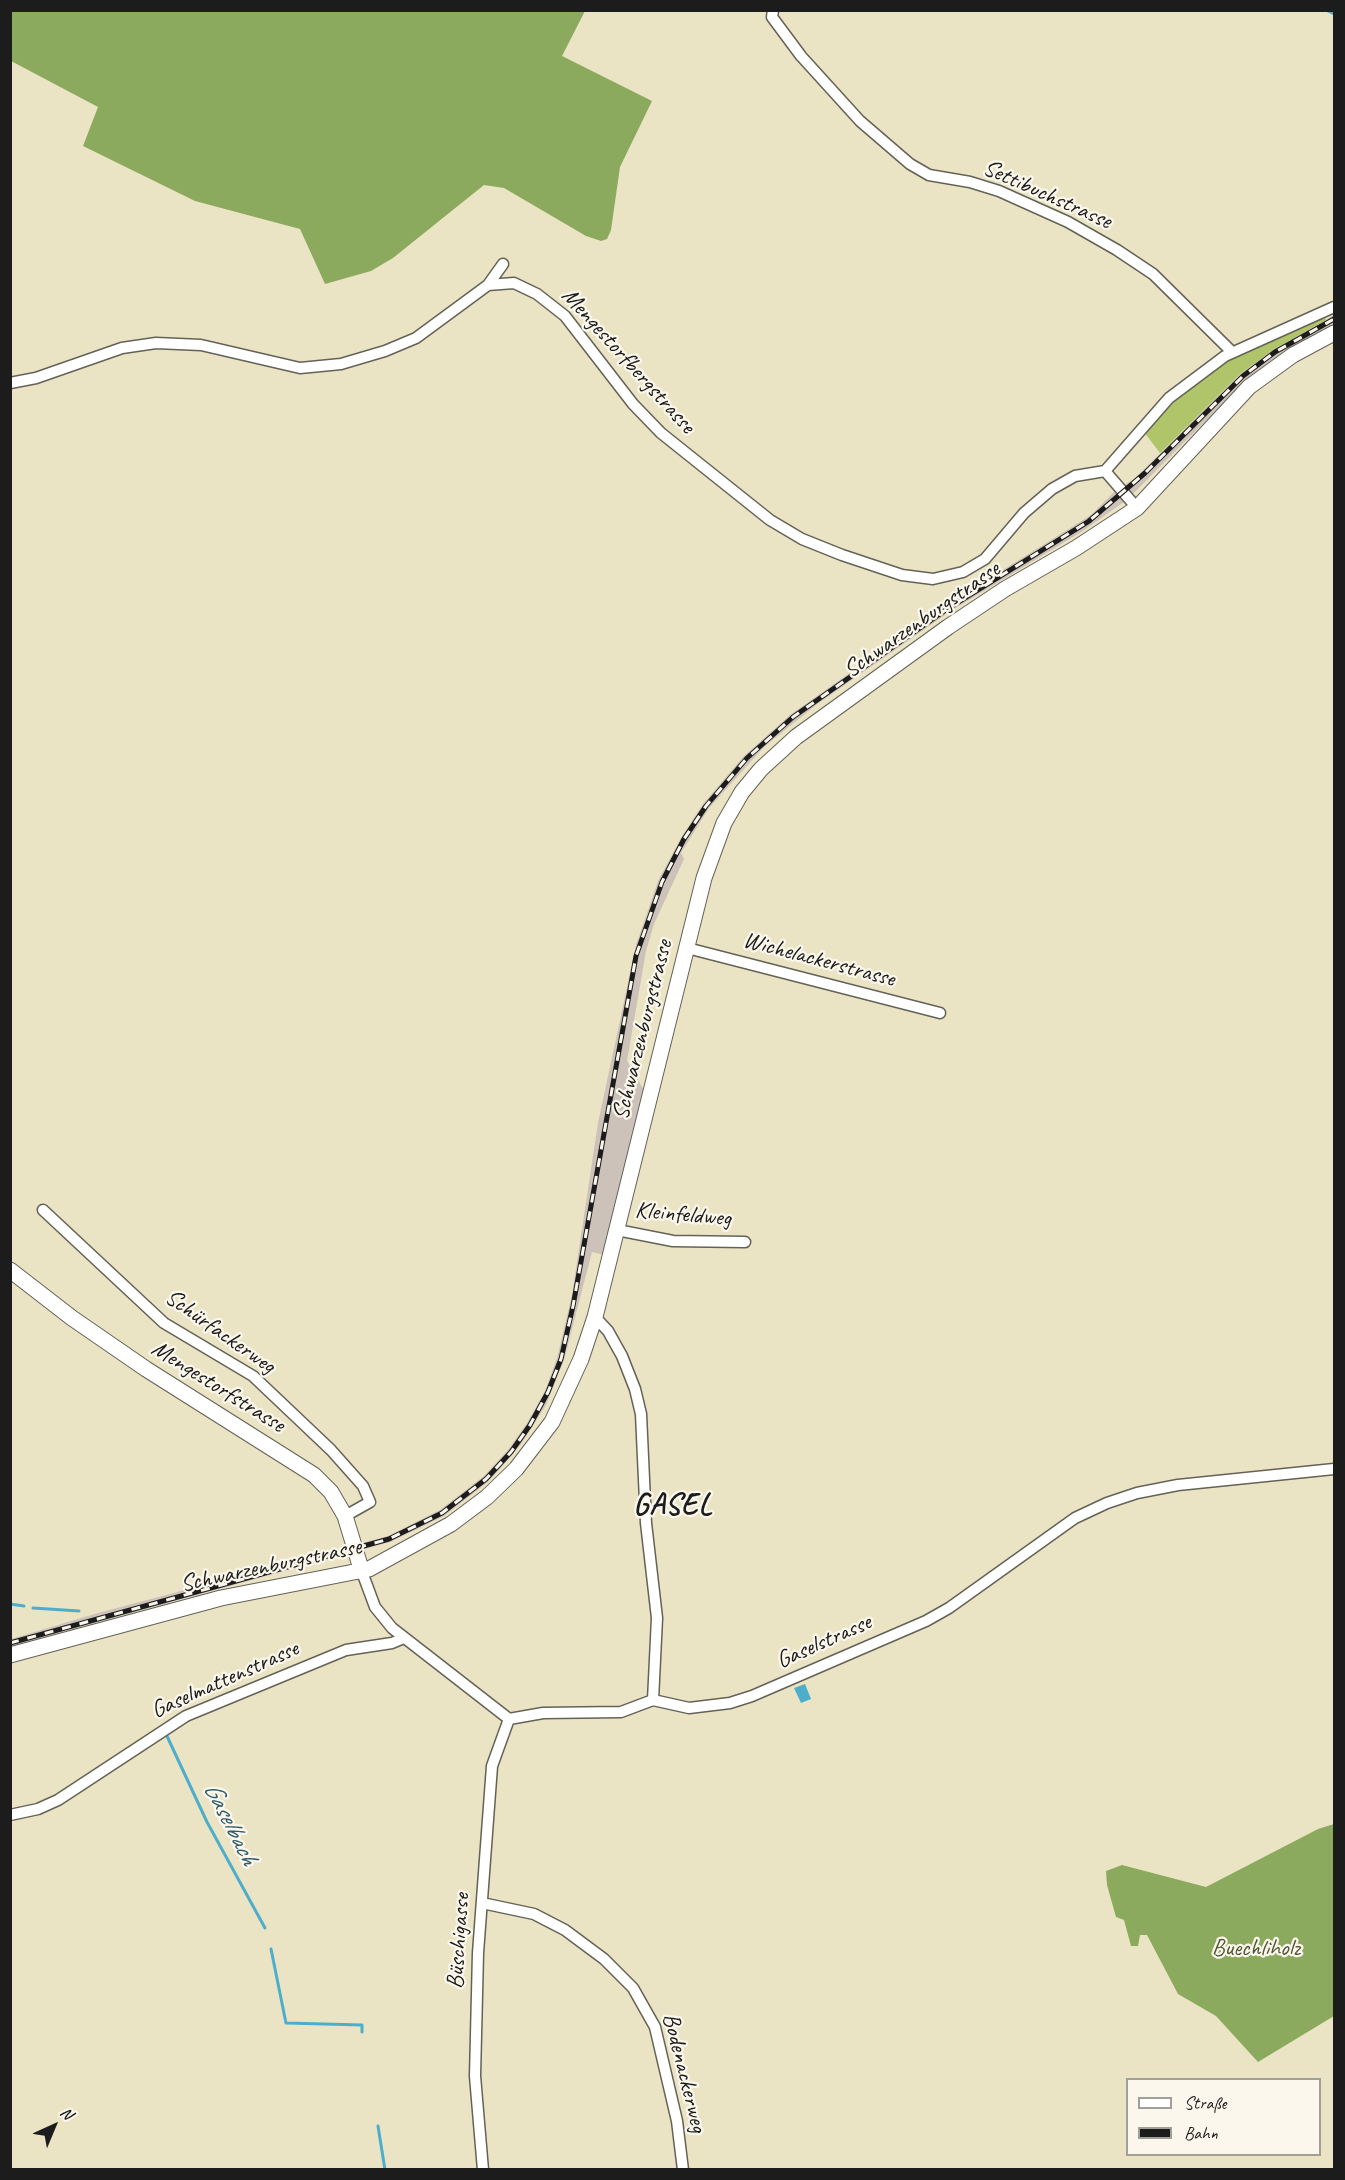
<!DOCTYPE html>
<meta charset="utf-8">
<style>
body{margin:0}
#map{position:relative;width:1345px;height:2180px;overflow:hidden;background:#eae4c4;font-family:Caveat,sans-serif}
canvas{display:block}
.frame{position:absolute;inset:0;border:12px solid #1c1c1c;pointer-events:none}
.legend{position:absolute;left:1126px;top:2078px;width:195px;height:78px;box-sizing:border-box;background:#fbf7ec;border:2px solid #a29f99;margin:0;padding:8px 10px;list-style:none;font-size:18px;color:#1c1c1c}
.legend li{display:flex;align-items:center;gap:12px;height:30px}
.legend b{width:30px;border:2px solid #a29f99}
.north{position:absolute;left:24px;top:2096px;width:60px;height:60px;-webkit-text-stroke:4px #fbf7ec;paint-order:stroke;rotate:44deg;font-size:16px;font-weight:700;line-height:24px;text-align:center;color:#1c1c1c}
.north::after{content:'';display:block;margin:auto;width:21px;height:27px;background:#1c1c1c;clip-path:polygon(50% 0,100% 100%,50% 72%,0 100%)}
</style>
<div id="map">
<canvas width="1345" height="2180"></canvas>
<div class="frame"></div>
<ul class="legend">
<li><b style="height:8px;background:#fff"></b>Straße</li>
<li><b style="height:8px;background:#1c1c1c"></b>Bahn</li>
</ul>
<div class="north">N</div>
</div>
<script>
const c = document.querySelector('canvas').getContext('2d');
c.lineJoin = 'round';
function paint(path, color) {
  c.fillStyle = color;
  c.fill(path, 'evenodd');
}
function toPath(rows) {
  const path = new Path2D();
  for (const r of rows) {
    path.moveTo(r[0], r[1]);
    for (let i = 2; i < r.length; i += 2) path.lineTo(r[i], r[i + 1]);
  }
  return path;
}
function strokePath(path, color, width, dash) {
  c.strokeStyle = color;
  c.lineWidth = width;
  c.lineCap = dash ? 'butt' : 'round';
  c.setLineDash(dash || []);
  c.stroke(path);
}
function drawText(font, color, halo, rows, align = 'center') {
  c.font = font + ' Caveat,sans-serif';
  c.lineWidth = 4.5;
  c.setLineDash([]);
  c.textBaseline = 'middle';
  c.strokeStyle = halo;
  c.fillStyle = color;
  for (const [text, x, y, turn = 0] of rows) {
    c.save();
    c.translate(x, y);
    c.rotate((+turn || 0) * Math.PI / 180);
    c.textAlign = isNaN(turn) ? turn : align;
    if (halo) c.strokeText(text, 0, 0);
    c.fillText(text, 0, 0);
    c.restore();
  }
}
paint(toPath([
 [1334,315,1334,325,1294,346,1248,378,1128,499,1083,531,949,612,816,705,764,747,709,808,681,853,684,859,654,924,646,951,627,1061,645,1092,604,1255,592,1252,564,1360,546,1405,522,1443,489,1481,444,1516,390,1542,11,1646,11,1639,98,1613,388,1536,440,1510,484,1476,508,1450,527,1423,545,1391,557,1358,572,1295,598,1123,636,945,658,881,681,838,703,804,744,756,790,715,945,606,1091,515,1118,488,1133,480,1241,373,1273,349]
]), '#cdc2b9');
paint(toPath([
 [1324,316,1326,320,1274,349,1241,373,1160,453,1144,432,1180,396,1213,370,1247,348]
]), '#b0c56a');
paint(toPath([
 [10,11,585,11,562,56,652,101,620,167,611,230,607,239,601,241,586,236,504,188,484,185,393,258,371,271,325,284,300,229,195,201,83,146,98,107,11,61],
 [1334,1824,1334,2016,1258,2062,1216,2016,1178,1994,1147,1935,1140,1935,1138,1946,1131,1946,1124,1920,1116,1917,1107,1885,1106,1871,1122,1865,1206,1887,1318,1829]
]), '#8caa5e');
paint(toPath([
 [805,1684,811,1699,801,1703,794,1688]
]), '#4daecc');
strokePath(toPath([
 [1326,10,1334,14],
 [10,1604,24,1606],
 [33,1608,79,1611],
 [166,1734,207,1822,265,1928],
 [271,1949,286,2023,362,2025,362,2032],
 [378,2126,385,2170]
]), '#4daecc', 3);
const street = toPath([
 [773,10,772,17,801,56,860,121,910,164,929,175,970,182,999,191,1068,222,1117,250,1153,274,1231,351],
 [488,285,503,264],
 [10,383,36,378,122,348,156,343,201,345,300,368,341,364,385,351,416,338,488,285,514,283,537,294,565,316,633,404,661,433,770,520,802,539,842,555,902,575,933,579,963,572,985,559,1024,513,1052,489,1075,476,1105,471,1169,398,1225,356,1334,307],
 [1105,471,1137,508],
 [687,948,940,1013],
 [43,1210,164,1323,253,1376,331,1450,363,1486,370,1502,345,1516],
 [617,1230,673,1241,745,1242],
 [595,1317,608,1331,622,1356,635,1389,641,1414,646,1523,657,1618,653,1700],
 [362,1572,375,1607,392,1628,509,1719,543,1713,621,1712,653,1700,689,1708,730,1703,752,1696,926,1621,949,1608,1075,1518,1107,1503,1137,1493,1178,1485,1334,1469],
 [10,1815,38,1809,58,1800,186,1716,346,1650,392,1643,404,1638],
 [482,1903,534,1914,565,1930,604,1959,633,1988,655,2027,677,2121,683,2170],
 [483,2170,475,2076,478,1953,492,1766,509,1719]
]);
const secondary = toPath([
 [10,1270,72,1318,146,1369,314,1475,331,1492,345,1516,362,1572],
 [10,1655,221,1598,369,1569,451,1524,487,1497,516,1469,552,1422,581,1359,595,1317,704,878,724,823,742,792,761,769,796,737,948,627,1005,589,1076,548,1137,508,1249,387,1293,355,1334,333]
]);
strokePath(street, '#646257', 13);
strokePath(secondary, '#646257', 17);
strokePath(street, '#fff', 10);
strokePath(secondary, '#fff', 15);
const rail = toPath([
 [10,1643,389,1539,442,1513,486,1479,511,1452,530,1425,548,1392,561,1359,573,1306,636,956,662,882,684,839,706,806,747,758,793,717,947,609,1089,521,1145,473,1243,376,1275,352,1334,319]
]);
strokePath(rail, '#1c1c1c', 5);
strokePath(rail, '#fbf7ec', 3, [9]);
drawText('24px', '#1c1c1c', '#fbf7ec', [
 ["Settibuchstrasse",1047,195,24],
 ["Mengestorfbergstrasse",628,361,48],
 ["Schwarzenburgstrasse",922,620,-35],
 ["Wichelackerstrasse",819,960,15],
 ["Schwarzenburgstrasse",643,1030,-76],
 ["Kleinfeldweg",683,1215,5],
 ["Schürfackerweg",220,1332,35],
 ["Mengestorfstrasse",218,1387,32],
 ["Schwarzenburgstrasse",271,1566,-12],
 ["Gaselstrasse",824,1642,-24],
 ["Gaselmattenstrasse",225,1680,-24],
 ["Büschigasse",459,1941,-86],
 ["Bodenackerweg",684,2073,76]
]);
drawText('24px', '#505737', '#fbf7ec', [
 ["Buechliholz",1256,1949]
]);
drawText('italic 26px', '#325e6b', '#fbf7ec', [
 ["Gaselbach",230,1824,63]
]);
c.letterSpacing = '1.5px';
drawText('bold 30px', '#1c1c1c', '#fbf7ec', [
 ["GASEL",673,1506]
]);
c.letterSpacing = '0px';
</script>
